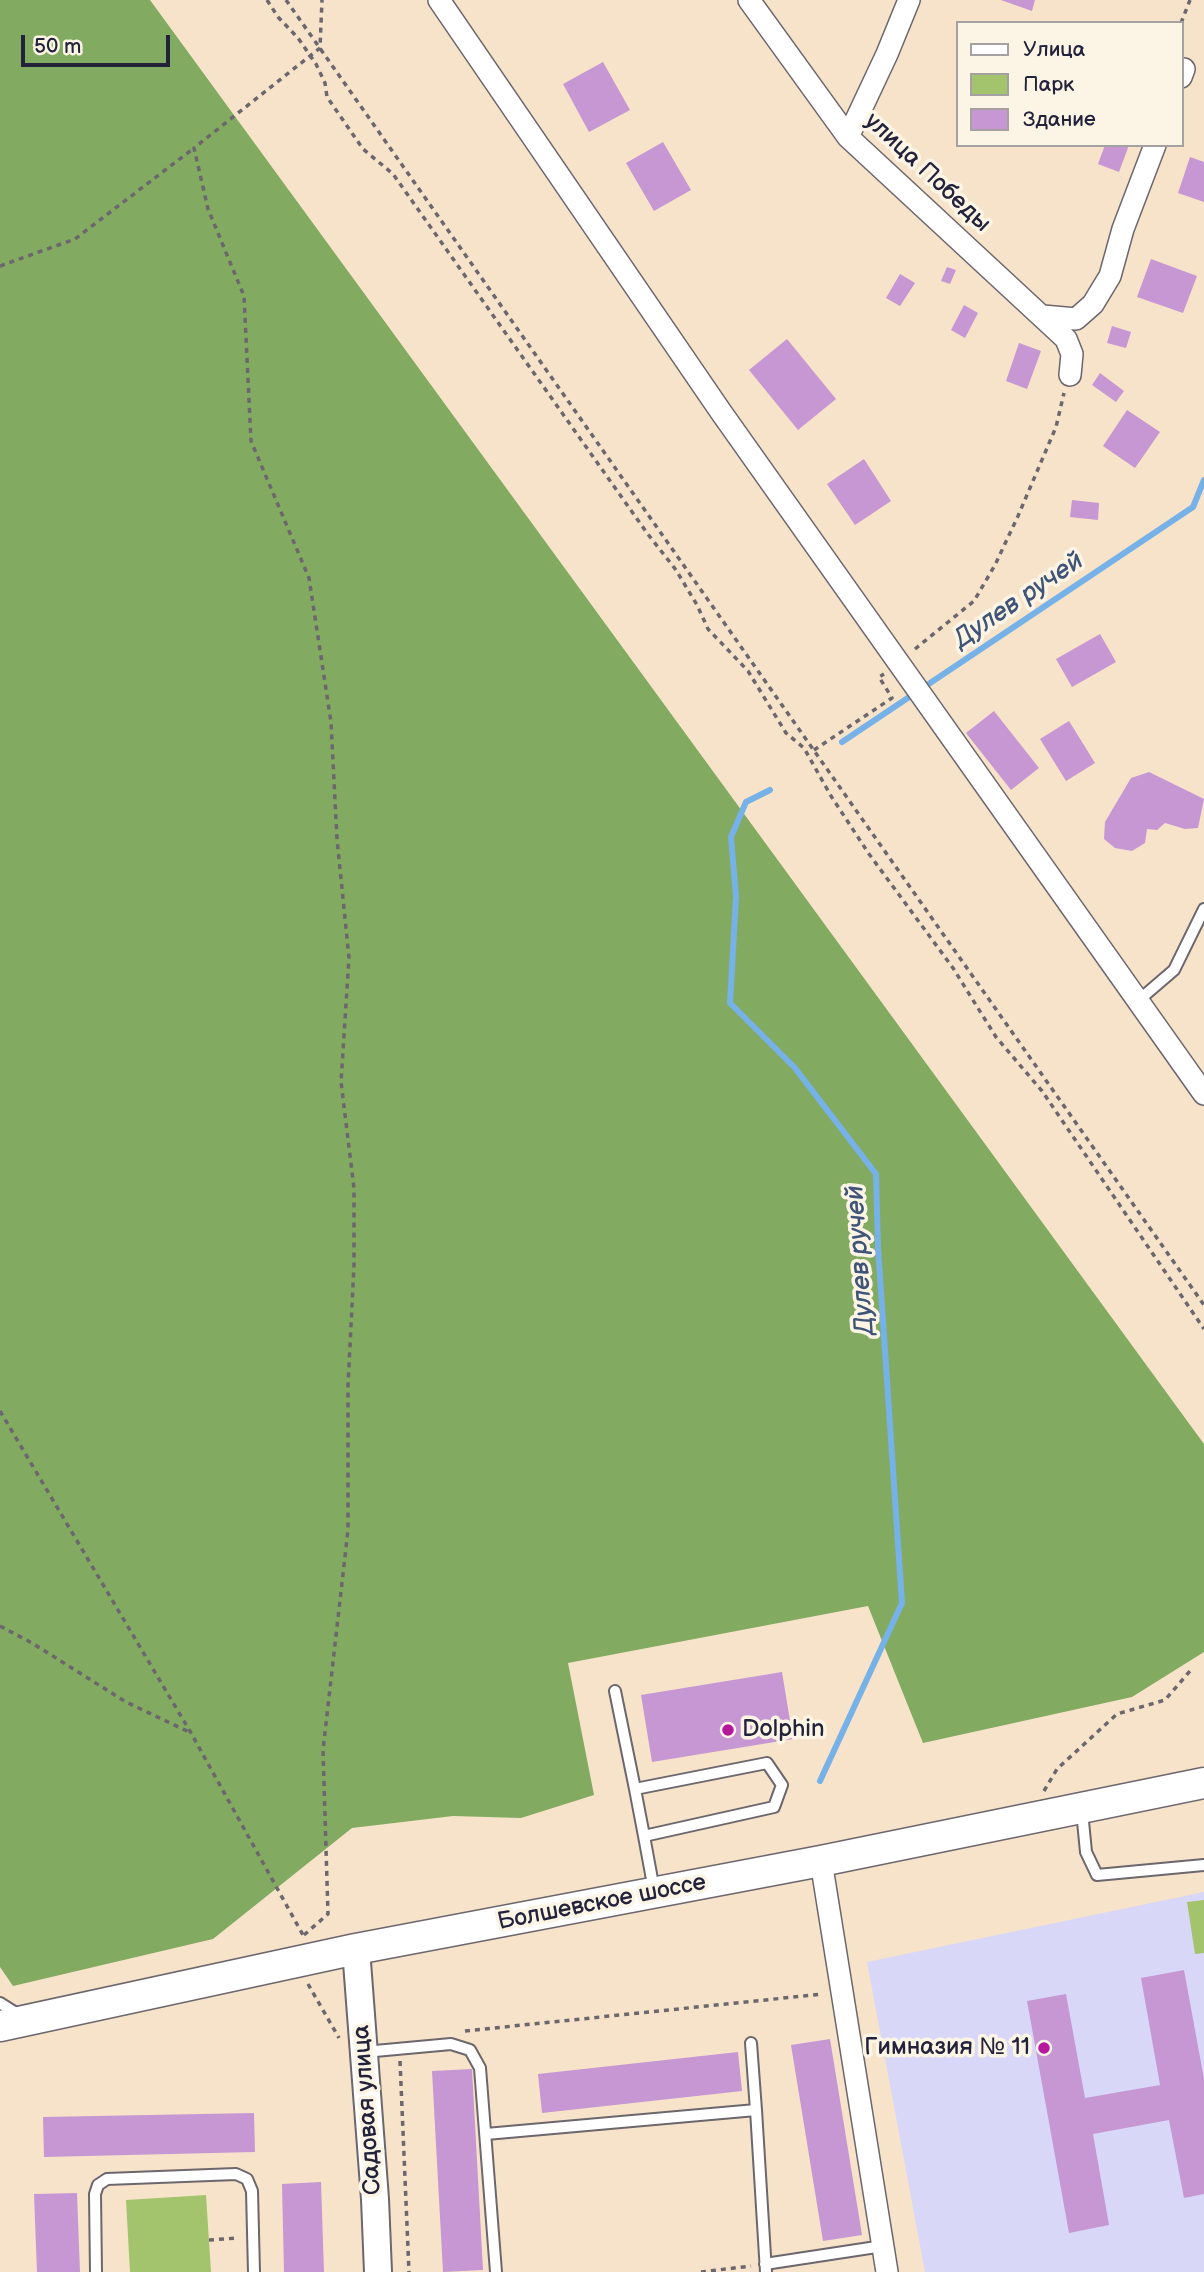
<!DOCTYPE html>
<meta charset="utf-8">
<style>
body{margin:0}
#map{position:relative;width:1204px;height:2272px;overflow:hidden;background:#f6e3ca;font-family:"Balsamiq Sans",sans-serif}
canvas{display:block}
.legend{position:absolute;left:956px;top:21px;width:228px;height:126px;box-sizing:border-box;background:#fcf5e5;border:2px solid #a5a1a1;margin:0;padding:9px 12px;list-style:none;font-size:21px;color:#22223b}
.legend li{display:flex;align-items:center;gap:14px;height:35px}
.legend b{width:35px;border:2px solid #a5a1a1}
.scale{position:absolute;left:21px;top:35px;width:149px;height:32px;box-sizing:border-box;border:4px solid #22223b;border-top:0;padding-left:9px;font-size:21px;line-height:24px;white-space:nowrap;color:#22223b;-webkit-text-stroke:5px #fcf5e5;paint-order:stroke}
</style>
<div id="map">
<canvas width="1204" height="2272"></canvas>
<ul class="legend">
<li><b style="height:9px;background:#fff"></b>Улица</li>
<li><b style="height:19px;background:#a3c46d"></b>Парк</li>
<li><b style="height:19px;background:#c697d3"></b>Здание</li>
</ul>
<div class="scale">50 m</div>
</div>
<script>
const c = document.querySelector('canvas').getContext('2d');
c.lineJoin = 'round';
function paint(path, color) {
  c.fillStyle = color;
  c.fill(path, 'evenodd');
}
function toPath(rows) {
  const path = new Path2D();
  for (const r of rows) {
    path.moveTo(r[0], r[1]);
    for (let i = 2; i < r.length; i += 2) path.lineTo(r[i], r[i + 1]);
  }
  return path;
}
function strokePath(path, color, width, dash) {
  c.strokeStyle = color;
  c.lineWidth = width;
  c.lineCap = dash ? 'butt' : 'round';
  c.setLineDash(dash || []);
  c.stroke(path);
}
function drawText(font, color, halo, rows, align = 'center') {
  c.font = font + ' "Balsamiq Sans",sans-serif';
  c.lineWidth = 7;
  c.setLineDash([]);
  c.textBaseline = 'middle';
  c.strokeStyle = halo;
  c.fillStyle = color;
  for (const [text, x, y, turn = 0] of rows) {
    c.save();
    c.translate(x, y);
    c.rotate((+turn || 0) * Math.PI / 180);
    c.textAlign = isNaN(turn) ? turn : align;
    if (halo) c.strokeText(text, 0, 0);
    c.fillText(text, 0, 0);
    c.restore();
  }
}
paint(toPath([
 [1204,1892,1204,2272,925,2272,867,1962]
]), '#d8d7f8');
paint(toPath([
 [1204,1900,1204,1953,1195,1954,1187,1902],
 [206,2195,211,2272,130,2272,126,2200]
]), '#a3c46d');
paint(toPath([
 [0,0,150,0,1204,1444,1204,1652,1132,1697,923,1743,868,1606,568,1663,594,1795,521,1818,453,1816,352,1828,213,1939,13,1986,0,1967]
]), '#82aa60');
strokePath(toPath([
 [842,742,1193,507,1204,480],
 [770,790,746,802,731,837,736,897,730,1003,795,1068,876,1174,878,1247,902,1603,820,1781]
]), '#76b1e7', 6);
paint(toPath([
 [1001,0,1035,0,1032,11],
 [603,62,630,110,589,132,563,84],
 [663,142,691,190,654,211,626,163],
 [1105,145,1129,145,1119,172,1098,164],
 [1190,157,1204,162,1204,202,1178,193],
 [1151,259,1197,276,1183,313,1137,297],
 [947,267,956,270,950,284,941,281],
 [900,274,915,283,900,306,886,298],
 [964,305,978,313,965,338,951,330],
 [1112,326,1131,332,1126,348,1107,343],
 [787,339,836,399,798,430,749,370],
 [1019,343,1041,351,1027,389,1006,381],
 [1100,373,1124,391,1116,402,1092,385],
 [1127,410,1160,432,1135,468,1103,446],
 [864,459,891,501,855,525,827,484],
 [1072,500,1099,503,1098,520,1070,517],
 [1100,634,1116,662,1072,687,1056,659],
 [994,711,1039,768,1011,790,966,733],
 [1069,721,1095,763,1066,781,1040,739],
 [1149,772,1204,799,1198,828,1185,829,1165,823,1157,830,1147,829,1145,843,1132,851,1115,848,1104,839,1105,822,1131,778],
 [782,1672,793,1739,652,1762,641,1695],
 [1184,1970,1204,2079,1204,2194,1184,2198,1169,2120,1093,2134,1109,2225,1069,2233,1027,2001,1066,1994,1085,2098,1160,2085,1141,1978],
 [830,2039,862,2235,823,2241,791,2045],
 [738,2052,742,2091,542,2113,538,2074],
 [472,2069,483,2270,443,2272,432,2071],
 [254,2113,255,2152,44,2157,43,2117],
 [321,2182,324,2272,284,2272,282,2184],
 [77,2193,80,2272,37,2272,34,2194]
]), '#c697d3');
const service = toPath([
 [1139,1000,1174,970,1204,909],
 [615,1691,635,1789],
 [1082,1811,1086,1852,1097,1875,1204,1865],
 [644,1836,774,1807,782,1785,767,1763,635,1789,644,1836,654,1890],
 [0,2003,19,2015],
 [364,2052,451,2044,470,2050,480,2068,496,2272],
 [756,2110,766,2272],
 [486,2134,756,2110,751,2043],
 [765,2264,883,2246],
 [96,2272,95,2194,98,2185,107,2179,236,2174,247,2179,252,2191,254,2272]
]);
const minor = toPath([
 [439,0,721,412,1204,1094],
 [749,0,848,137,1066,339,1072,354,1070,375],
 [1181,77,1184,69],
 [848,137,887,54,909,0],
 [1043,316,1076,319,1093,304,1110,276,1123,229,1155,145],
 [821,1861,887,2272]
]);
const tertiary = toPath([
 [356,1949,375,2199,378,2272]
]);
const secondary = toPath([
 [0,2026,356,1949,821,1861,1204,1783]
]);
strokePath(service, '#6c666d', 14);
strokePath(minor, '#6c666d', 24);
strokePath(tertiary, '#6c666d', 30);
strokePath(secondary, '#6c666d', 33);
strokePath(toPath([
 [267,0,278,17,298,38,316,64,325,83,327,97,363,149,393,174,647,533,676,570,697,605,708,629,748,671,786,733,804,748,831,796,869,854,953,968,996,1037,1042,1091,1204,1329],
 [286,0,1204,1305],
 [1181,23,1190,0],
 [0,266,75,239,194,148],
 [915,649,974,601,995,565,1018,516,1056,427,1064,393],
 [814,750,892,698,879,677,884,674],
 [0,1411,191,1733,303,1935],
 [0,1626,32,1643,126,1702,189,1732],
 [1044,1791,1057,1769,1117,1714,1165,1700,1190,1671],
 [304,1935,328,1914,323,1750,348,1530,348,1386,354,1265,354,1188,341,1082,349,958,337,839,331,722,309,578,251,441,244,296,208,209,194,148,320,48,322,0],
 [308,1984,339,2038],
 [465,2031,823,1994],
 [400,2061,409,2272],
 [209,2240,238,2238],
 [701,2272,751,2266]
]), '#6c666d', 3.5, [5, 5]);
strokePath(service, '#fff', 10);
strokePath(minor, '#fff', 21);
strokePath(tertiary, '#fff', 26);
strokePath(secondary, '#fff', 30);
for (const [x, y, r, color] of [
 [728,1730,7,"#b5179e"],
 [1044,2048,7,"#b5179e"]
]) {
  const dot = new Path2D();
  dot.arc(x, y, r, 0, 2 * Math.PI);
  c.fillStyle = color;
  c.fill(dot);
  strokePath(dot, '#fcf5e5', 2.5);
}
drawText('24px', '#22223b', '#fcf5e5', [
 ["улица Победы",927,173,43],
 ["Болшевское шоссе",602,1903,-11],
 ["Садовая улица",368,2110,-94]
]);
drawText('24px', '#22223b', '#fcf5e5', [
 ["Dolphin",742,1730],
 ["Гимназия № 11",1030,2048,"right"]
], 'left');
drawText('italic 26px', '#3f5477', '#fcf5e5', [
 ["Дулев ручей",1019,601,-34],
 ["Дулев ручей",861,1260,-94]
]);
</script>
